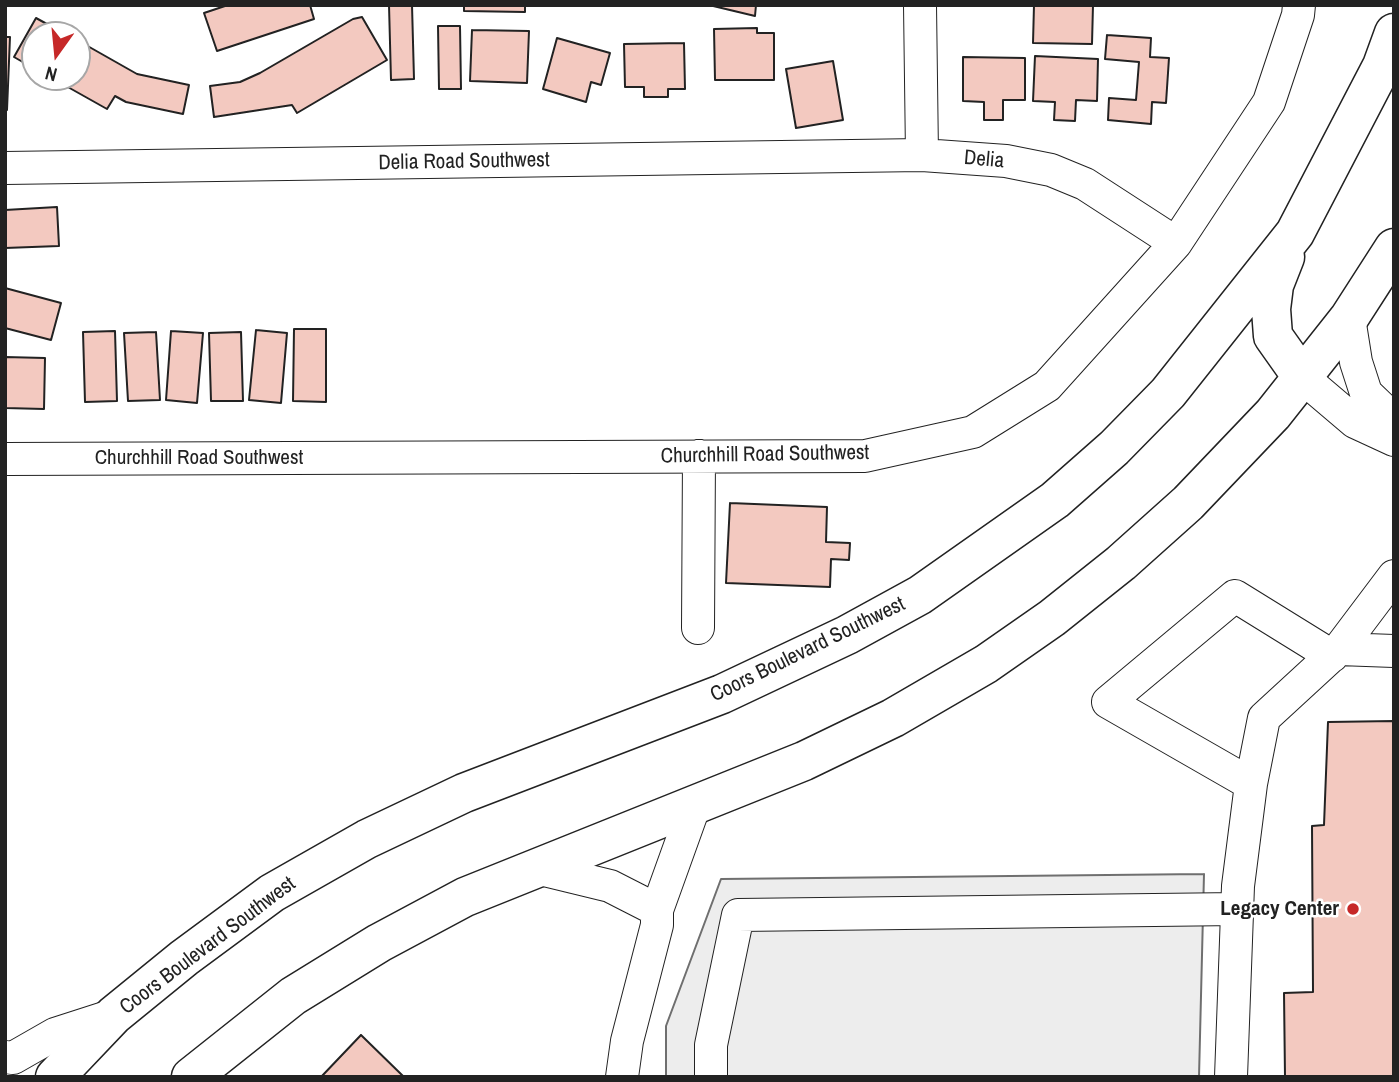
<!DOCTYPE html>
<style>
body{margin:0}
#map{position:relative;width:1399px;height:1082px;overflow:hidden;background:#fff;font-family:"Archivo Narrow",sans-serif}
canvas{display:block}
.frame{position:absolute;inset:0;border:7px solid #222;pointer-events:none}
.north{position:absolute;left:21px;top:21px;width:70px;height:70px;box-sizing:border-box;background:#fff;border:2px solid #a7a7a7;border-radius:50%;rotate:195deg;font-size:19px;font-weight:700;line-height:28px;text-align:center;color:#222}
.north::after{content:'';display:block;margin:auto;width:24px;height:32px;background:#c62828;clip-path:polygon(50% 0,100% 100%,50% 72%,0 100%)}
</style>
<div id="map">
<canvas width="1399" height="1082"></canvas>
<div class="frame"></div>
<div class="north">N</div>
</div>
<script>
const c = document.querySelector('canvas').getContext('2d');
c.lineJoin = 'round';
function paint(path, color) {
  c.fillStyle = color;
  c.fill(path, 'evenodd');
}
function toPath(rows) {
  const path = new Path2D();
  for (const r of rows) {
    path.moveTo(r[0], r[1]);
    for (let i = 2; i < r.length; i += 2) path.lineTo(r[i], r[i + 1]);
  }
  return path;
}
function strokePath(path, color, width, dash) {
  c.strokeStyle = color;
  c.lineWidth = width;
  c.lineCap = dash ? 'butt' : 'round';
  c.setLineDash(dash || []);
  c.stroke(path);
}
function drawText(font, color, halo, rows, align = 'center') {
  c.font = font + ' "Archivo Narrow",sans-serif';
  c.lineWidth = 5;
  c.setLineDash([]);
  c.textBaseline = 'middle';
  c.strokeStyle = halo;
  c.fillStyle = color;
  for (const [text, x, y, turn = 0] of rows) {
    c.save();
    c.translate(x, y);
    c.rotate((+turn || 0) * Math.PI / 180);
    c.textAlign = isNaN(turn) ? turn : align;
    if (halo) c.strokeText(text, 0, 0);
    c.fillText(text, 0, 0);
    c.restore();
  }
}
const parking = toPath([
 [1204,874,1199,1077,666,1077,666,1026,721,879,1204,874]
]);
paint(parking, '#ededed');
strokePath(parking, '#6f6f6f', 2);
const building = toPath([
 [228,5,310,5,314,19,217,51,204,13,228,5],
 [389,5,412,5,414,79,391,80,389,5],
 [464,5,525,5,525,12,464,11,464,5],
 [709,5,756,5,755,16,709,5],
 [1034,5,1093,5,1092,44,1033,43,1034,5],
 [362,17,387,60,297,113,292,105,214,117,210,86,240,82,260,73,353,19,362,17],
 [36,18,67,35,35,35,35,69,14,57,36,18],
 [438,26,460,26,461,89,439,89,438,26],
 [757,28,757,33,774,33,774,80,715,80,714,29,757,28],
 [472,30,529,31,527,83,470,81,472,30],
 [1107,35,1151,38,1150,57,1169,58,1166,103,1152,102,1151,124,1108,120,1109,98,1136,100,1139,62,1105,59,1107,35],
 [5,37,10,37,7,110,5,109,5,37],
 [557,38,610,53,601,85,591,82,586,102,543,89,557,38],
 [77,40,137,74,189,85,183,114,126,102,115,96,107,109,50,77,77,77,77,40],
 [684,43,685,89,668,89,668,97,644,97,644,87,625,87,624,44,684,43],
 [1035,56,1098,59,1097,101,1076,100,1075,121,1054,120,1055,102,1033,101,1035,56],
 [963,57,1025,58,1025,100,1003,100,1003,120,984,120,984,102,963,101,963,57],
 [833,61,843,120,796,128,786,69,833,61],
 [57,207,59,246,5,248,5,210,57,207],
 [5,288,61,303,51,340,5,328,5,288],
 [294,329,326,329,326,402,293,401,294,329],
 [256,330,287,333,281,403,249,400,256,330],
 [115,331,117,401,85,402,83,332,115,331],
 [171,331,203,333,197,403,166,400,171,331],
 [156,332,160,400,128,401,124,333,156,332],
 [241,332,243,401,211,401,209,333,241,332],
 [5,357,45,358,44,409,5,408,5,357],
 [730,503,827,507,826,542,850,543,849,560,831,559,830,587,726,583,730,503],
 [1394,721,1394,1077,1285,1077,1284,993,1313,992,1312,826,1324,825,1328,722,1394,721],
 [361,1035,404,1077,321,1077,361,1035]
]);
paint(building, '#f3c9c0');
strokePath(building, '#222', 2);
const minor = toPath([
 [920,5,922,155],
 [5,168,922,155,1006,161,1051,170,1085,184,1176,243],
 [1349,318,1356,362,1366,393,1394,420],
 [1302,377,1355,422,1394,440],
 [5,459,865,456,973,432,1047,386,1176,243,1269,102,1298,15,1299,5],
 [698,628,699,456],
 [1339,649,1394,576],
 [1251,784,1108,702,1235,596,1332,656],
 [536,868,610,886,657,910],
 [5,1057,13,1058,55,1034,114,1015],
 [622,1077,627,1041,657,925,657,910,694,807],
 [711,1077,711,1045,738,915,1237,909],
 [1231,1077,1238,886,1251,784,1264,718,1339,649,1394,651]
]);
const major = toPath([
 [1285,257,1274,285,1271,309,1273,336,1302,377],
 [55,1077,114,1015,184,958,272,893,367,839,464,793,722,694,847,635,920,595,1055,500,1114,448,1168,393,1295,233,1382,66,1394,33],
 [191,1077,293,996,379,943,465,897,804,761,893,718,986,664,1052,618,1121,563,1188,503,1273,414,1349,318,1394,248]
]);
strokePath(minor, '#222', 34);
strokePath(major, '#222', 41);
strokePath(minor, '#fff', 32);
strokePath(major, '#fff', 38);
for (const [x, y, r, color] of [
 [1353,909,7,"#c62828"]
]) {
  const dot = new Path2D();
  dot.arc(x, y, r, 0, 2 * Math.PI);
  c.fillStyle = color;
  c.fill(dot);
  strokePath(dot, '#fff', 2.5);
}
drawText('21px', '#222', '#fff', [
 ["Delia",984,160,5],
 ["Delia Road Southwest",464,162,-1],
 ["Churchhill Road Southwest",765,455,-1],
 ["Churchhill Road Southwest",199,458],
 ["Coors Boulevard Southwest",808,650,-26],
 ["Coors Boulevard Southwest",208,946,-37]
]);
drawText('bold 21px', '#222', '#fff', [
 ["Legacy Center",1339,909]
], 'right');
</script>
